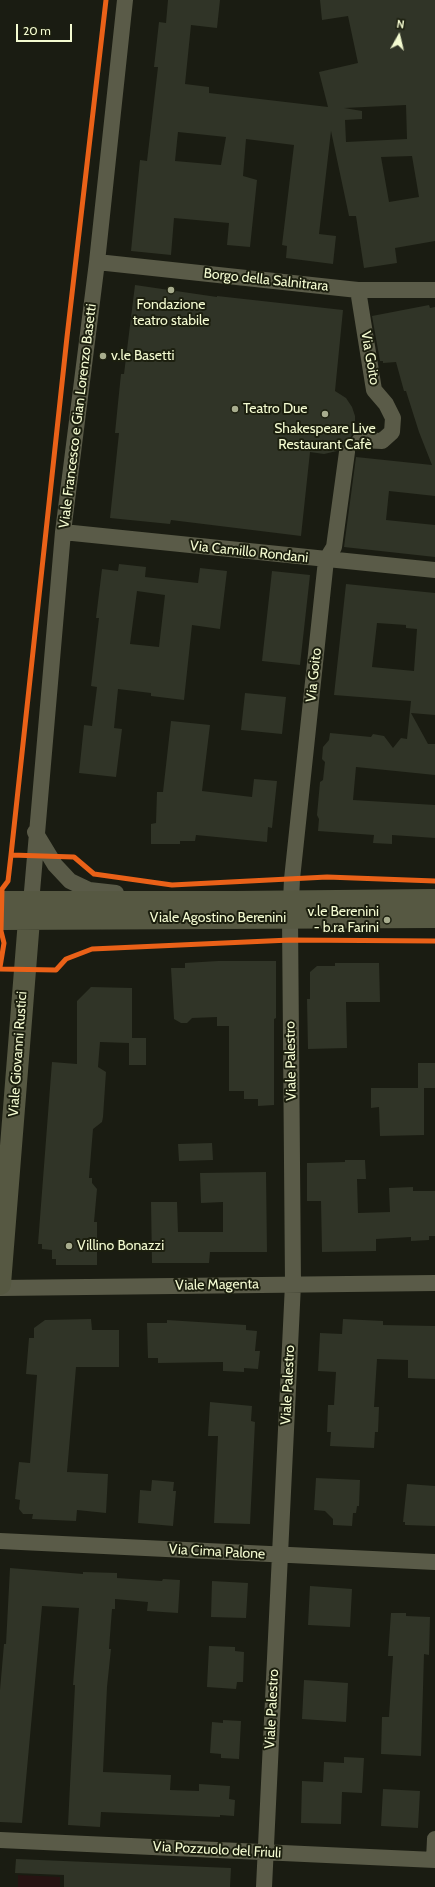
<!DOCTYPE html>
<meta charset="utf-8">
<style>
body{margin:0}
#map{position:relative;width:435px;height:1887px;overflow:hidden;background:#1a1c12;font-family:Cabin,sans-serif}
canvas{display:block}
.north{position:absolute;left:379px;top:16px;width:40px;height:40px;-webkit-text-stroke:3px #1c1f0f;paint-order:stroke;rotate:8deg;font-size:11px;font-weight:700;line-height:16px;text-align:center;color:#f4fbd1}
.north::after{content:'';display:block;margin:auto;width:14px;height:18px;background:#f4fbd1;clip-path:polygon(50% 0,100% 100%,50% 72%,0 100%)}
.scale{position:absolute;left:16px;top:24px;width:56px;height:18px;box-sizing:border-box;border:2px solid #f4fbd1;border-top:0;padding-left:5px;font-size:12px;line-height:14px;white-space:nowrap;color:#f4fbd1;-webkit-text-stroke:3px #1c1f0f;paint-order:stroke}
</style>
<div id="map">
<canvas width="435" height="1887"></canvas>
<div class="north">N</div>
<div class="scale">20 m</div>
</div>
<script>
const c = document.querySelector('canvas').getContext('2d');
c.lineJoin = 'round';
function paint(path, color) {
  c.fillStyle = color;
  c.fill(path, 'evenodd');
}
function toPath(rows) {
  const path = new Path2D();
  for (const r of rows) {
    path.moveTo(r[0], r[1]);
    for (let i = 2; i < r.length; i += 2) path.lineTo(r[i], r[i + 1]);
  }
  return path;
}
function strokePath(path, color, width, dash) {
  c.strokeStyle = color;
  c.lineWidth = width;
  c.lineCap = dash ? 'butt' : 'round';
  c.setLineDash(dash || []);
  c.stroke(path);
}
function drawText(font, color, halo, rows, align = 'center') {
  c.font = font + ' Cabin,sans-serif';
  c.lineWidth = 4;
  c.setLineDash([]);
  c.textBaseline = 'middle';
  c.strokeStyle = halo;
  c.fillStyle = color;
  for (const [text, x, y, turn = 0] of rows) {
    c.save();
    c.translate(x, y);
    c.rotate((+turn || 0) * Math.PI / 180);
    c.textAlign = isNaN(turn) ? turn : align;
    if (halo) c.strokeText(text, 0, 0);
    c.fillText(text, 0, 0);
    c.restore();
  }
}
paint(toPath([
 [18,1875,60,1877,60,1887,18,1887]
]), '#271312');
paint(toPath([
 [168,0,220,0,217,28,191,25,185,84,209,87,209,93,328,107,319,72,358,63,348,16,322,20,320,0,435,0,435,241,395,248,397,263,364,268,356,216,349,216,331,131,319,234,336,236,333,264,286,258,287,246,282,245,294,145,246,139,243,176,257,180,250,247,227,245,229,223,174,218,171,255,131,251,140,160,147,161,158,67,154,67,159,22,166,23],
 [406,105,407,139,346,142,345,120,362,119,362,111,344,108],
 [178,132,226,137,221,165,175,161],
 [412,156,419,197,389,202,381,157],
 [135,285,217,297,217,296,343,310,335,391,346,398,352,407,355,416,355,428,348,443,340,446,337,451,324,454,310,452,301,536,171,520,170,524,110,518,119,433,115,433,118,403,121,374,124,374],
 [429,305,430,308,435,307,435,496,389,491,386,520,435,525,435,557,344,547,356,457,432,465,419,432,406,391,404,391,396,362,383,363,383,361,380,361,372,316],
 [119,564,146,567,145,577,198,583,200,568,227,571,220,629,192,625,184,700,151,696,151,693,118,689,114,728,122,729,116,777,79,773,84,725,92,726,97,687,91,686,99,618,96,618,102,569,118,571],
 [137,591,165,595,159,647,130,644],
 [272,571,310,575,300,665,262,661],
 [346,584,435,593,435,715,411,713,428,744,435,744,435,775,356,767,353,800,435,805,435,838,392,835,392,844,373,843,374,835,318,831,319,819,317,815,320,782,323,780,325,762,322,759,323,747,329,740,330,733,371,737,373,734,384,736,393,748,401,738,407,739,411,701,334,695],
 [377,623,406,625,406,628,417,629,414,671,372,667],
 [245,693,286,697,282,734,241,730],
 [171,721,210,725,202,791,252,797,254,779,277,781,272,828,268,827,267,842,196,835,195,841,180,841,180,844,151,844,151,824,156,823,157,792,163,792],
 [218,961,276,961,276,1018,274,1019,274,1105,258,1106,258,1099,244,1099,244,1091,229,1091,229,1026,217,1026,217,1017,192,1018,187,1023,181,1023,174,1019,171,968,185,968,185,963],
 [335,963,379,963,380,1002,346,1002,347,1048,308,1049,307,999,310,999,310,972,317,966,335,966],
 [91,987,132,988,132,1038,146,1038,146,1065,129,1065,129,1043,100,1042,98,1067,106,1072,103,1117,102,1122,93,1129,89,1178,92,1178,92,1183,97,1189,94,1222,97,1222,97,1265,56,1265,56,1259,52,1259,52,1250,42,1249,42,1244,38,1244,52,1062,77,1064,77,1001],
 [418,1063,435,1063,435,1088,424,1088,424,1135,380,1136,379,1107,371,1108,371,1088,418,1088],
 [212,1143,213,1160,179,1161,178,1144],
 [345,1160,365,1160,366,1179,357,1179,358,1213,390,1212,389,1188,413,1187,413,1191,435,1191,435,1236,429,1236,429,1240,411,1241,411,1237,376,1239,376,1251,322,1252,321,1201,307,1201,307,1163,345,1162],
 [266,1172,267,1252,210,1252,209,1263,152,1263,151,1202,177,1202,178,1232,223,1232,223,1202,201,1203,200,1173],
 [91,1319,92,1330,119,1330,119,1367,76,1367,67,1472,108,1474,106,1513,77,1510,76,1521,32,1519,33,1514,23,1514,19,1509,20,1500,15,1499,19,1462,30,1463,37,1375,26,1374,29,1338,34,1338,34,1328,45,1320],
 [343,1319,383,1321,383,1325,435,1326,435,1379,408,1378,408,1360,377,1359,374,1407,379,1407,378,1432,375,1432,374,1448,330,1446,331,1432,327,1432,328,1405,334,1405,336,1372,318,1371,320,1333,342,1334],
 [167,1320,246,1325,246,1330,257,1331,255,1351,260,1351,258,1369,244,1368,244,1372,223,1371,223,1362,158,1363,158,1358,148,1358,147,1323,167,1323],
 [210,1402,252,1406,251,1421,255,1422,250,1524,214,1523,218,1436,208,1436],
 [316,1478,360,1480,359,1506,357,1506,356,1513,353,1513,352,1526,333,1525,333,1519,325,1511,314,1510],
 [152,1480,174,1482,173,1491,176,1491,173,1526,138,1523,140,1490,151,1491],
 [407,1484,435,1486,435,1526,405,1525,405,1522,403,1522],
 [10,1568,83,1574,83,1572,117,1573,117,1578,162,1581,163,1579,180,1580,178,1613,147,1611,148,1602,115,1599,115,1609,112,1609,109,1649,111,1649,107,1687,103,1772,171,1775,170,1790,199,1791,199,1784,230,1786,229,1799,235,1800,234,1816,220,1815,220,1817,101,1812,100,1827,68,1825,75,1685,73,1685,79,1608,42,1606,22,1823,0,1822,0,1690,4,1644,6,1644],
 [212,1581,248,1583,246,1618,211,1617],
 [310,1586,352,1589,350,1627,308,1625],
 [391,1613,406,1613,406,1616,430,1617,429,1655,424,1654,421,1756,381,1754,382,1717,389,1717,393,1656,388,1656],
 [209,1646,235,1647,235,1651,244,1652,243,1682,237,1682,236,1689,207,1687],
 [304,1680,348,1683,346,1722,302,1719],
 [223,1720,241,1721,239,1759,221,1758,221,1754,210,1753,212,1722,223,1723],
 [344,1757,364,1758,362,1793,342,1792,341,1824,301,1823,302,1781,323,1782,324,1762,344,1763],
 [383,1789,420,1791,418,1828,381,1826],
 [16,1859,231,1868,230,1887,64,1887,64,1875,15,1873]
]), '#303427');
strokePath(toPath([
 [97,262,358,290,435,290],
 [358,290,374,390,386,404,393,418,392,432,382,441,360,440],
 [63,532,435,570],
 [35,832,55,865,70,881,89,890,116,893],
 [291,902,292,879,326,560,334,547,347,452],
 [31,903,63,532,97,262,125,0],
 [0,1288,435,1283],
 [0,1541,435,1562],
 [0,1840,435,1860],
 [434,1860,435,1839],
 [264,1887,293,1284,290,918]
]), '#5a5b48', 16);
strokePath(toPath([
 [0,902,236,902,435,900],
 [0,919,435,917],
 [0,1284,29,920]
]), '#565842', 22);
strokePath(toPath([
 [11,855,67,337,106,0],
 [0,967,4,943,1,931,2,889,8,881,11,855,74,857,94,874,172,885,327,877,435,881],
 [0,969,56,970,66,959,92,949,290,940,435,941]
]), '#ea6118', 5);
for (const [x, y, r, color] of [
 [171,290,4,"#a8ad8e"],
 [103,356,4,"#a8ad8e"],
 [235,409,4,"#a8ad8e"],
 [325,414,4,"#a8ad8e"],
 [387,920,4,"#a8ad8e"],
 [69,1246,4,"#a8ad8e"]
]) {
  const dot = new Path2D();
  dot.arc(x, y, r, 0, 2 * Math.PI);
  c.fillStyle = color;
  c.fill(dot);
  strokePath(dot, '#1c1f0f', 1.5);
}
drawText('14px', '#f4fbd1', '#1c1f0f', [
 ["Borgo della Salnitrara",266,280,6],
 ["Via Goito",370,358,80],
 ["Viale Francesco e Gian Lorenzo Basetti",78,416,-83],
 ["Via Camillo Rondani",249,552,6],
 ["Via Goito",314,675,-84],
 ["Viale Agostino Berenini",218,918],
 ["Viale Giovanni Rustici",18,1054,-86],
 ["Viale Palestro",291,1061,-91],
 ["Viale Magenta",217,1285,-1],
 ["Viale Palestro",288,1385,-87],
 ["Via Cima Palone",217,1552,3],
 ["Viale Palestro",272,1709,-87],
 ["Via Pozzuolo del Friuli",217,1850,3]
]);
drawText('14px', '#f4fbd1', '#1c1f0f', [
 ["Fondazione",171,305,"center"],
 ["teatro stabile",171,321,"center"],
 ["v.le Basetti",111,356],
 ["Teatro Due",243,409],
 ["Shakespeare Live",325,429,"center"],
 ["Restaurant Cafè",325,445,"center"],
 ["v.le Berenini",379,912,"right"],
 ["- b.ra Farini",379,928,"right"],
 ["Villino Bonazzi",77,1246]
], 'left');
</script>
